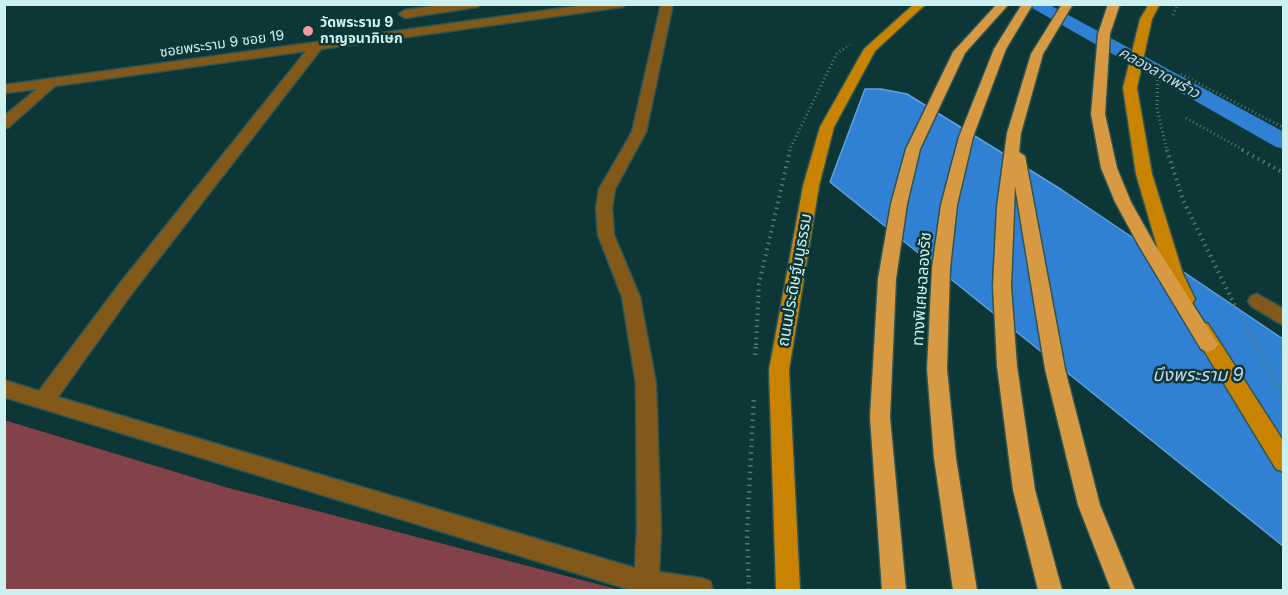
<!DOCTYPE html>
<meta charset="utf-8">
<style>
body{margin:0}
#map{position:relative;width:1288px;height:595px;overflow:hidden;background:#0d3736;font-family:Inter,sans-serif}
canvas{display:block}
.frame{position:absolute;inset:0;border:6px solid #ccf0ef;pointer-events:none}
</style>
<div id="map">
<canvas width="1288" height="595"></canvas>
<div class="frame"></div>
</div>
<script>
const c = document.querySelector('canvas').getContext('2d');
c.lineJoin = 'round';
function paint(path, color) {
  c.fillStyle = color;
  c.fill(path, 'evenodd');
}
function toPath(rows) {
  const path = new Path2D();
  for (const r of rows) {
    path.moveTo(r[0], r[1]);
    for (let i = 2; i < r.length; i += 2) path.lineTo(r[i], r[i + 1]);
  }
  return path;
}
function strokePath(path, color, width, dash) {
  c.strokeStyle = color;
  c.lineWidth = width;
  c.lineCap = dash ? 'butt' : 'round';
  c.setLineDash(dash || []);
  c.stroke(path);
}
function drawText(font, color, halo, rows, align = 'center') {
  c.font = font + ' Inter,"Noto Sans Thai",sans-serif';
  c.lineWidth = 5;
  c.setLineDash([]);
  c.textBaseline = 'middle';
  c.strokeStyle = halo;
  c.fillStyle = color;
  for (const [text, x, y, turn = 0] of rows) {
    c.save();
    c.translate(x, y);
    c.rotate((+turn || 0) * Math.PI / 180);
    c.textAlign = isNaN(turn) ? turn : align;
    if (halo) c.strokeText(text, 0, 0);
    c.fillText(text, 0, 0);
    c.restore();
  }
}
paint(toPath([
 [4,420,225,487,620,590,5,590]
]), '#83414a');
const water = toPath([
 [865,89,881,89,907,94,1062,190,1283,339,1283,546,830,182,865,89]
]);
paint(water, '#3080d4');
strokePath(water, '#5fa2dc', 1.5);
paint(toPath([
 [1025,4,1048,4,1284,132,1284,149,1276,147,1025,4]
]), '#3080d4');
const minor = toPath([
 [448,4,482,4,477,7,405,18,399,14,405,10,448,4],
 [593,4,627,4,622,7,321,49,133,292,58,397,635,568,637,530,636,384,622,297,598,235,596,208,599,189,632,132,661,4,673,4,646,132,615,189,612,208,614,235,640,297,656,384,661,530,659,572,701,578,710,581,713,590,631,590,4,397,4,380,39,391,121,282,306,51,55,86,9,127,4,128,4,116,37,89,4,93,4,85,593,4],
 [1257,294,1284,309,1284,326,1251,306,1248,301,1251,296,1257,294]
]);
const major = toPath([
 [914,4,926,4,875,51,834,127,819,186,789,370,800,590,776,590,769,370,803,186,820,127,864,49,914,4],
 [1149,4,1160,4,1152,19,1137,88,1152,174,1183,274,1195,299,1192,304,1186,306,1180,304,1165,274,1136,174,1123,88,1140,19,1149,4],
 [1201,322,1208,324,1284,442,1284,472,1276,469,1194,334,1192,329,1194,324,1201,322]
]);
const highway = toPath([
 [997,4,1009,4,965,53,920,149,907,204,896,279,890,417,906,590,882,590,870,417,878,279,891,204,906,149,953,52,997,4],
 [1022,4,1033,4,1006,49,973,137,957,205,950,268,947,369,956,458,977,590,953,590,934,458,927,369,932,268,941,205,959,137,994,49,1022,4],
 [1062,4,1073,4,1043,54,1021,133,1019,152,1025,156,1065,369,1100,505,1135,590,1111,590,1078,505,1045,369,1015,186,1011,286,1017,366,1035,490,1062,590,1038,590,1013,490,997,366,993,286,997,207,1007,133,1031,54,1062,4],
 [1108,4,1120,4,1110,34,1105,114,1117,168,1131,202,1154,243,1218,344,1215,349,1208,352,1201,349,1139,246,1115,202,1101,168,1091,114,1098,34,1108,4]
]);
strokePath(minor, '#2c5554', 3);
strokePath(major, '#2c5554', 3);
strokePath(highway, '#2c5554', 3);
strokePath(toPath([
 [1173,15,1178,4],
 [1158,64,1157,108,1167,151],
 [1181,74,1284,128],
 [1186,118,1245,151],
 [789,151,837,53,850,45]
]), '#527a79', 3, [1, 3]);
strokePath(toPath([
 [1167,150,1183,200,1236,308],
 [1242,150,1284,173],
 [1241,317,1257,345],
 [756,345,759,284,790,150]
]), '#527a79', 4, [1.5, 4.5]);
strokePath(toPath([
 [1256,344,1284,395],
 [755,355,756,344],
 [749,590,747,533,754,395]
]), '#527a79', 4.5, [1.5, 5]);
paint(minor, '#83591a');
paint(major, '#c88300');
paint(highway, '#d79942');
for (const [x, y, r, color] of [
 [308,31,6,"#f49aa4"]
]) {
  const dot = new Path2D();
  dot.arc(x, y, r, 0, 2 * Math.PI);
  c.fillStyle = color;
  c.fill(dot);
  strokePath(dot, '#0d3736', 2);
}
drawText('bold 14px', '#ccf0ef', '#0d3736', [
 ["วัดพระราม 9",320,23],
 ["กาญจนาภิเษก",320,39]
], 'left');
drawText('14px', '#ccf0ef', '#0d3736', [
 ["ซอยพระราม 9 ซอย 19",222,44,-8]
]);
drawText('italic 15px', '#c4d6ec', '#0d3736', [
 ["คลองลาดพร้าว",1159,73,29]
]);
drawText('16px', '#ccf0ef', '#0d3736', [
 ["ถนนประดิษฐ์มนูธรรม",795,280,-80],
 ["ทางพิเศษฉลองรัช",922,289,-86]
]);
drawText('italic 18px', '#c4d6ec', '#0d3736', [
 ["บึงพระราม 9",1198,376]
]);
</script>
